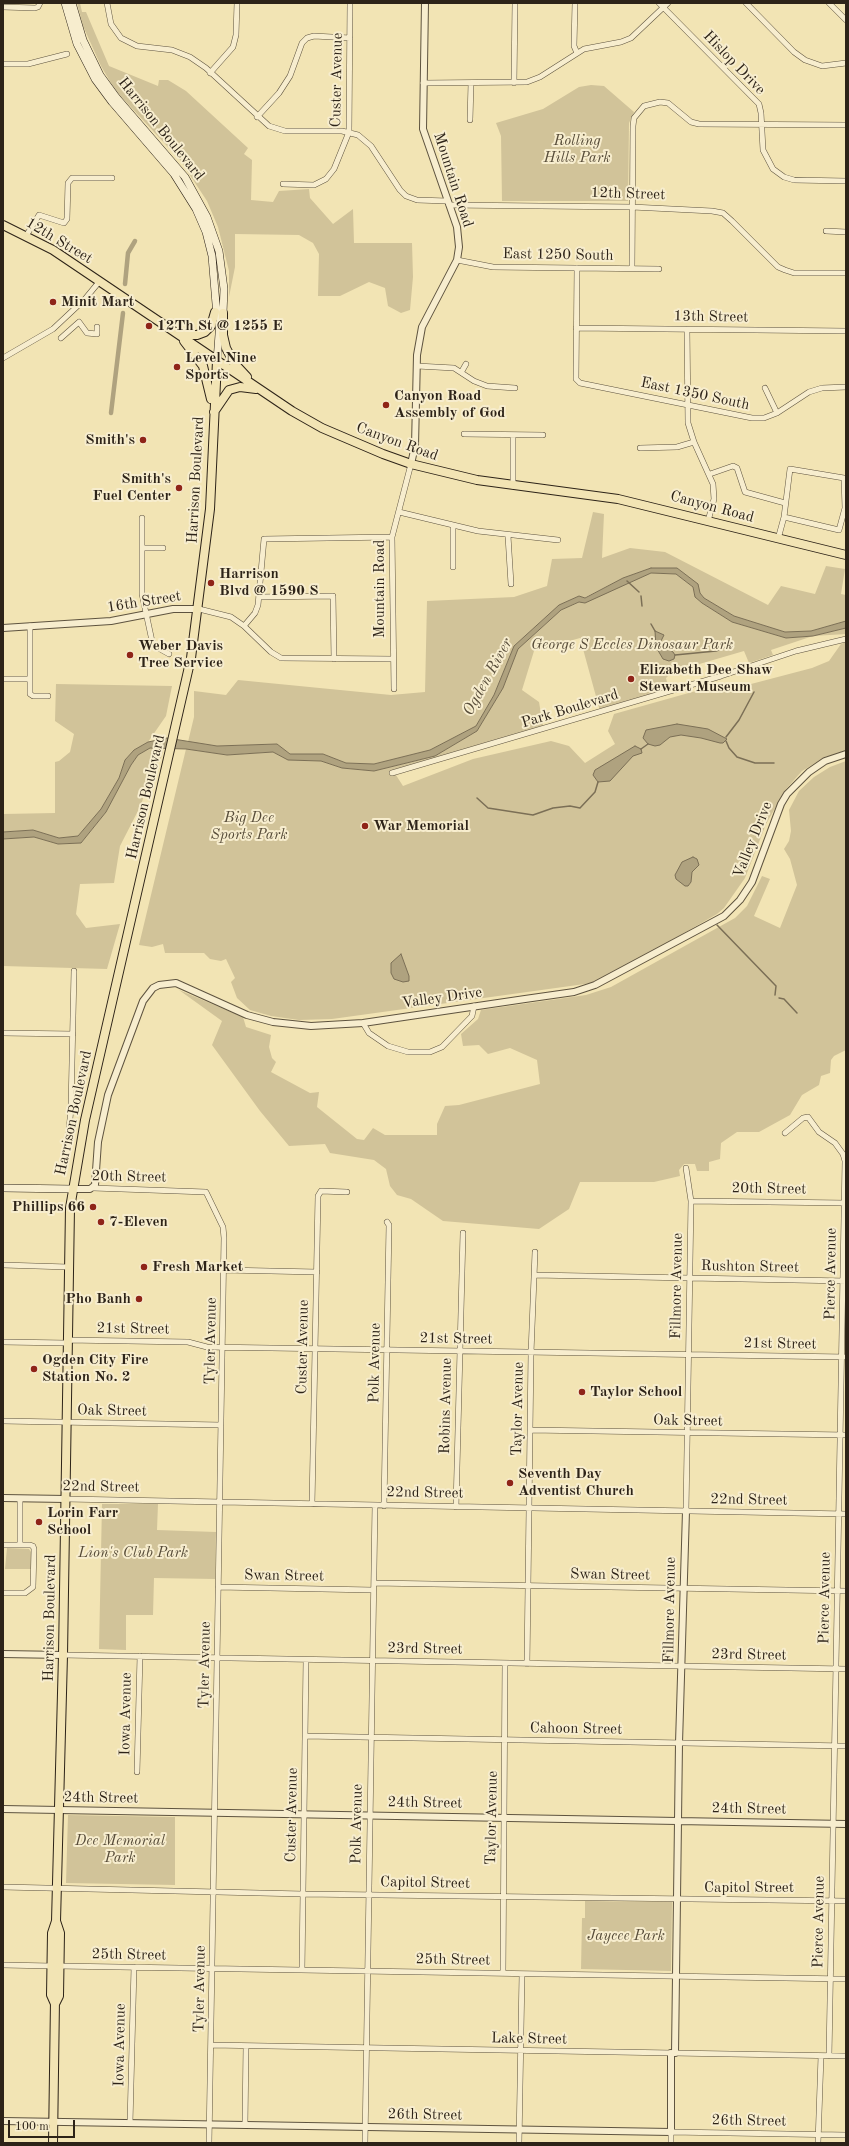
<!DOCTYPE html>
<style>
body{margin:0}
#map{position:relative;width:849px;height:2146px;overflow:hidden;background:#f2e4b4;font-family:"Old Standard TT",serif}
canvas{display:block}
.frame{position:absolute;inset:0;border:4px solid #2d2318;pointer-events:none}
.scale{position:absolute;left:8px;top:2120px;width:67px;height:18px;box-sizing:border-box;border:2px solid #2d2318;border-top:0;padding-left:5px;font-size:12px;line-height:14px;white-space:nowrap;color:#2d2318;-webkit-text-stroke:3px #f7edce;paint-order:stroke}
</style>
<div id="map">
<canvas width="849" height="2146"></canvas>
<div class="frame"></div>
<div class="scale">100 m</div>
</div>
<script>
const c = document.querySelector('canvas').getContext('2d');
c.lineJoin = 'round';
function paint(path, color) {
  c.fillStyle = color;
  c.fill(path, 'evenodd');
}
function toPath(rows) {
  const path = new Path2D();
  for (const r of rows) {
    path.moveTo(r[0], r[1]);
    for (let i = 2; i < r.length; i += 2) path.lineTo(r[i], r[i + 1]);
  }
  return path;
}
function strokePath(path, color, width, dash) {
  c.strokeStyle = color;
  c.lineWidth = width;
  c.lineCap = dash ? 'butt' : 'round';
  c.setLineDash(dash || []);
  c.stroke(path);
}
function drawText(font, color, halo, rows, align = 'center') {
  c.font = font + ' "Old Standard TT",serif';
  c.lineWidth = 4;
  c.setLineDash([]);
  c.textBaseline = 'middle';
  c.strokeStyle = halo;
  c.fillStyle = color;
  for (const [text, x, y, turn = 0] of rows) {
    c.save();
    c.translate(x, y);
    c.rotate((+turn || 0) * Math.PI / 180);
    c.textAlign = isNaN(turn) ? turn : align;
    if (halo) c.strokeText(text, 0, 0);
    c.fillText(text, 0, 0);
    c.restore();
  }
}
paint(toPath([
 [77,3,80,3,82,12,86,12,109,66,158,86,159,80,168,80,186,91,248,148,244,154,252,160,251,200,273,202,279,191,309,189,310,198,333,224,353,209,354,243,412,243,413,277,410,310,401,313,388,306,385,288,369,282,340,296,318,296,319,254,313,243,299,235,235,234,235,267,229,297,229,271,218,227,207,201,180,160,115,90,101,66,83,26],
 [591,85,604,86,634,112,629,123,628,201,502,201,501,136,496,123,543,109,579,87],
 [593,512,604,514,602,558,630,548,665,552,768,605,781,586,815,594,826,566,845,569,841,594,846,595,846,621,811,631,785,632,734,616,704,598,700,593,697,584,677,568,651,568,623,578,584,598,579,596,559,605,514,646,494,695,476,726,430,750,374,764,346,763,323,754,290,754,277,744,217,746,188,742,194,717,194,691,226,695,238,680,391,695,425,692,427,601,514,597,547,586,552,559,582,558],
 [651,573,676,574,693,587,695,597,702,603,732,622,786,638,813,636,846,628,846,634,813,636,771,650,773,655,749,663,744,651,672,672,666,678,669,691,600,711,580,638,534,651,522,690,539,702,543,726,394,772,403,786,473,759,551,741,569,746,585,763,615,744,608,731,614,714,717,685,732,689,812,668,829,661,841,644,846,642,846,752,825,757,802,771,786,789,766,824,745,878,724,908,717,914,625,967,592,983,332,1019,299,1020,271,1016,250,1010,237,998,231,982,235,978,226,959,221,961,210,959,204,953,165,953,163,944,152,947,139,945,186,749,227,755,273,752,288,760,321,761,342,768,374,771,435,756,477,731,503,688,518,649,561,610],
 [56,684,172,686,166,716,148,742,134,750,125,760,119,778,101,809,78,836,59,838,33,830,3,832,3,814,55,813,55,762,59,761,70,752,74,734,55,721],
 [164,747,161,758,151,773,141,805,120,846,114,883,80,884,76,914,86,928,120,924,107,969,3,966,3,839,34,837,58,844,81,843,106,812,131,765,138,755,150,748],
 [846,761,846,1050,834,1056,831,1060,830,1073,821,1076,819,1085,802,1095,790,1115,759,1132,737,1132,721,1143,720,1159,709,1162,709,1171,697,1171,695,1164,684,1164,679,1170,680,1176,654,1182,580,1182,569,1209,539,1229,443,1221,411,1199,397,1195,390,1186,386,1169,374,1160,330,1153,325,1144,289,1146,260,1111,212,1045,222,1021,179,990,243,1017,246,1027,271,1035,269,1047,272,1058,276,1062,271,1072,310,1093,319,1092,317,1107,357,1139,364,1140,373,1128,385,1135,437,1135,437,1124,445,1106,459,1105,540,1084,537,1060,510,1048,488,1054,479,1045,463,1046,461,1034,478,1019,481,1010,586,995,611,987,735,918,747,906,762,876,770,879,754,916,780,928,797,885,790,859,784,849,789,841,791,831,789,810,799,791,814,777,830,767],
 [102,1504,158,1504,157,1530,216,1532,215,1579,154,1578,153,1615,126,1615,126,1650,99,1649],
 [7,1548,29,1549,31,1552,31,1569,5,1569],
 [68,1815,175,1817,175,1885,66,1883],
 [585,1901,672,1902,671,1971,581,1969,582,1918,585,1918]
]), '#d1c399');
const water = toPath([
 [651,568,677,568,698,584,700,593,704,598,734,616,785,632,811,631,846,621,846,628,813,636,786,638,732,622,702,603,695,597,693,587,676,574,651,573,585,603,579,602,561,610,518,649,503,688,477,731,435,756,374,771,342,768,321,761,288,760,273,752,227,755,186,749,150,748,138,755,131,765,106,812,81,843,58,844,34,837,3,839,3,832,33,830,59,838,78,836,101,809,119,778,125,760,134,750,148,742,167,738,217,746,277,744,290,754,323,754,346,763,374,764,430,750,476,726,494,695,514,646,559,605,579,596,585,598,623,578,651,568],
 [655,631,664,635,660,643,673,652,675,655,674,659,669,661,663,659,656,647,655,631],
 [677,724,708,729,727,739,723,743,720,743,701,738,681,735,670,737,660,745,655,746,648,744,643,738,646,730,677,724],
 [635,746,641,749,642,753,633,756,610,781,598,782,593,775,595,770,635,746],
 [693,857,697,859,699,865,692,872,691,882,688,886,685,886,676,879,675,875,682,862,693,857],
 [401,954,409,976,409,981,403,982,394,979,391,973,391,963,401,954]
]);
paint(water, '#afa27f');
strokePath(water, '#7b6f56', 1);
strokePath(toPath([
 [627,581,639,592],
 [641,596,642,606],
 [651,624,655,631],
 [675,655,716,651,730,646],
 [726,737,739,720,754,692],
 [726,741,729,748,737,757,755,763,774,763],
 [641,749,648,744],
 [477,798,488,808,533,815,553,808,570,806,580,808,595,792,598,782],
 [717,925,776,986,775,995],
 [779,998,784,999,797,1013]
]), '#7b6f56', 1.5);
strokePath(toPath([
 [125,284,128,253,135,241],
 [111,413,123,313]
]), '#afa27f', 4.5);
const minor = toPath([
 [107,3,111,24,121,38,137,46,172,50,190,57,206,68,269,126,285,131,342,131,358,135,371,146,400,190,406,196,417,200,447,201],
 [575,3,574,46,577,53],
 [659,3,759,104,761,113,763,150,773,169,784,177,794,180,846,181],
 [746,3,794,52,805,60,822,66,846,63],
 [829,3,846,20],
 [3,7,35,8,38,7,40,3],
 [3,64,28,64,67,54],
 [210,73,233,47,236,35,237,3],
 [423,83,527,82,540,77,584,49,621,42,631,38,668,3],
 [514,83,515,3],
 [257,117,279,93,290,76,302,43,307,38,314,36,350,38],
 [470,120,471,83],
 [283,184,314,185,326,179,334,169,349,132,350,3],
 [449,205,632,207,712,211,723,213,732,221,778,267,785,270,794,273,846,273],
 [826,231,846,232],
 [26,236,39,215,64,223,67,219,68,183,72,178,112,178],
 [457,260,493,267,659,269],
 [577,268,576,379,580,383,752,418,764,418,777,413,809,392,822,388,846,387],
 [632,268,633,126,634,118,644,106,660,102,668,103,691,122,699,124,846,125],
 [576,328,846,331],
 [687,329,688,423,694,442,713,484,714,499,708,521],
 [61,338,79,322,87,333,97,334,97,327],
 [3,358,53,329,85,299,99,282],
 [417,366,454,368,474,381,487,386,515,388],
 [462,371,466,364],
 [765,388,777,413],
 [464,434,543,435],
 [513,435,513,486],
 [640,448,677,447,694,442],
 [710,474,733,466,737,468,745,492,785,503],
 [399,512,478,531,558,540],
 [142,518,142,594,152,641,160,649,169,654],
 [453,526,453,567],
 [508,536,511,584],
 [778,539,784,517,790,469,844,478,845,508,839,530,784,517],
 [142,548,163,548],
 [259,597,333,596,334,659],
 [199,609,231,617,244,626,271,652,281,658,393,659],
 [30,626,30,694,33,696,48,696],
 [244,626,255,613,258,605,264,539,392,537],
 [3,679,29,679],
 [394,689,392,537,411,464],
 [392,773,721,676,796,651,846,639],
 [363,1023,369,1033,388,1046,408,1052,430,1052,442,1047,472,1016,474,1006],
 [3,1033,73,1034],
 [785,1133,803,1118,808,1117,819,1132,835,1143,843,1154,845,1161,829,2056],
 [66,1162,71,1108,74,971],
 [93,1188,206,1192,223,1227,224,1238,209,2143],
 [691,1201,846,1203],
 [3,1265,68,1267],
 [224,1270,317,1272],
 [534,1275,846,1281],
 [67,1340,188,1342,207,1347,846,1357],
 [3,1342,67,1343],
 [3,1421,221,1425],
 [530,1430,846,1435],
 [66,1499,846,1514],
 [312,1504,318,1196,321,1191,347,1192],
 [384,1506,389,1225,387,1222],
 [456,1507,463,1233],
 [686,1511,691,1201,686,1168],
 [3,1545,30,1545,33,1546,34,1549,33,1587,25,1593,3,1593],
 [20,1545,20,1499],
 [374,1583,846,1591],
 [218,1587,373,1590],
 [63,1655,846,1669],
 [527,1664,531,1353,535,1252],
 [305,1736,846,1746],
 [137,1772,140,1656],
 [3,1887,303,1894,846,1901],
 [3,1965,52,1966],
 [59,1966,846,1979],
 [302,1970,306,1660],
 [503,1973,505,1663],
 [211,2045,846,2056],
 [130,2123,134,1967],
 [245,2125,246,2046],
 [365,2143,375,1505],
 [519,2143,522,1974],
 [671,2143,671,2132,846,2135],
 [818,2143,821,2056]
]);
const tertiary = toPath([
 [411,464,415,446,417,355,422,327,457,260,459,247,457,227,423,129,425,3],
 [3,628,111,621,173,609,199,609],
 [73,1189,90,1189,95,1185,98,1142,108,1095,143,1001,153,988,159,985,176,983,247,1015,273,1022,311,1026,363,1023,525,999,574,992,595,985,724,916,740,900,752,882,781,804,787,794,809,772,825,761,846,754],
 [3,1498,66,1499],
 [3,1654,63,1655],
 [3,1809,846,1824],
 [675,2053,679,1743,686,1511],
 [3,2121,671,2132,671,2053]
]);
const secondary = toPath([
 [65,3,77,44,95,79,112,102,174,174,196,209,206,232,212,256,217,316],
 [72,3,83,40,100,75,116,97,185,177,207,217,219,251,224,289,223,313,220,321,217,361],
 [3,1188,73,1189]
]);
const primary = toPath([
 [3,225,53,250,292,411,322,428,383,454,411,464,477,480,618,499,846,555],
 [223,313,223,335,226,348,234,363,247,377],
 [180,335,197,335,205,332,211,326,215,312],
 [184,341,203,366,211,399],
 [214,412,229,390,240,387,256,389],
 [55,2004,51,1995,52,1933,56,1921,63,1655,70,1208,85,1120,191,658,210,509,217,361],
 [55,2004,59,1996,60,1933,56,1921],
 [53,2143,55,2000]
]);
strokePath(minor, '#5e533f', 6);
strokePath(tertiary, '#5e533f', 8);
strokePath(secondary, '#2d2318', 8);
strokePath(primary, '#2d2318', 10);
strokePath(minor, '#f7edce', 5);
strokePath(tertiary, '#f7edce', 6);
strokePath(secondary, '#f7edce', 7);
strokePath(primary, '#f2e4b4', 8);
for (const [x, y, r, color] of [
 [53,302,4,"#8f2418"],
 [149,326,4,"#8f2418"],
 [177,367,4,"#8f2418"],
 [386,405,4,"#8f2418"],
 [143,440,4,"#8f2418"],
 [179,488,4,"#8f2418"],
 [211,583,4,"#8f2418"],
 [130,655,4,"#8f2418"],
 [631,679,4,"#8f2418"],
 [365,826,4,"#8f2418"],
 [93,1207,4,"#8f2418"],
 [101,1222,4,"#8f2418"],
 [144,1267,4,"#8f2418"],
 [139,1299,4,"#8f2418"],
 [34,1369,4,"#8f2418"],
 [582,1392,4,"#8f2418"],
 [510,1483,4,"#8f2418"],
 [39,1522,4,"#8f2418"]
]) {
  const dot = new Path2D();
  dot.arc(x, y, r, 0, 2 * Math.PI);
  c.fillStyle = color;
  c.fill(dot);
  strokePath(dot, '#f7edce', 1.5);
}
drawText('15px', '#2d2318', '#f7edce', [
 ["Hislop Drive",734,63,46],
 ["Custer Avenue",337,80,-89],
 ["Harrison Boulevard",161,129,51],
 ["Mountain Road",453,180,72],
 ["12th Street",628,194,2],
 ["12th Street",59,241,31],
 ["East 1250 South",558,255,1],
 ["13th Street",711,317,1],
 ["East 1350 South",695,394,12],
 ["Canyon Road",397,442,20],
 ["Harrison Boulevard",196,480,-87],
 ["Canyon Road",712,507,15],
 ["Mountain Road",380,589,-90],
 ["16th Street",144,602,-9],
 ["Park Boulevard",570,709,-17],
 ["Harrison Boulevard",146,797,-77],
 ["Valley Drive",753,840,-68],
 ["Valley Drive",442,998,-8],
 ["Harrison Boulevard",74,1113,-78],
 ["20th Street",129,1177,1],
 ["20th Street",769,1189,1],
 ["Rushton Street",750,1267,1],
 ["Pierce Avenue",831,1274,-89],
 ["Fillmore Avenue",677,1286,-89],
 ["21st Street",133,1329,1],
 ["21st Street",456,1339,1],
 ["Tyler Avenue",211,1341,-89],
 ["21st Street",780,1344,1],
 ["Custer Avenue",303,1347,-89],
 ["Polk Avenue",375,1363,-89],
 ["Robins Avenue",446,1406,-89],
 ["Taylor Avenue",518,1409,-89],
 ["Oak Street",112,1411,1],
 ["Oak Street",688,1421,1],
 ["22nd Street",101,1487,1],
 ["22nd Street",425,1493,1],
 ["22nd Street",749,1500,1],
 ["Swan Street",610,1575,1],
 ["Swan Street",284,1576,1],
 ["Pierce Avenue",825,1598,-89],
 ["Fillmore Avenue",670,1610,-89],
 ["Harrison Boulevard",50,1618,-89],
 ["23rd Street",425,1649,1],
 ["23rd Street",749,1655,1],
 ["Tyler Avenue",205,1665,-89],
 ["Iowa Avenue",126,1714,-89],
 ["Cahoon Street",576,1729,1],
 ["24th Street",101,1798,1],
 ["24th Street",425,1803,1],
 ["24th Street",749,1809,1],
 ["Custer Avenue",292,1815,-89],
 ["Taylor Avenue",492,1818,-89],
 ["Polk Avenue",357,1824,-89],
 ["Capitol Street",425,1883,1],
 ["Capitol Street",749,1888],
 ["Pierce Avenue",819,1922,-89],
 ["25th Street",129,1955,1],
 ["25th Street",453,1960,1],
 ["Tyler Avenue",200,1989,-89],
 ["Lake Street",529,2039,1],
 ["Iowa Avenue",120,2045,-89],
 ["26th Street",425,2115,1],
 ["26th Street",749,2121,1]
]);
drawText('italic 15px', '#564b38', '#f7edce', [
 ["Rolling",577,141],
 ["Hills Park",577,158],
 ["George S Eccles Dinosaur Park",632,645],
 ["Big Dee",249,818],
 ["Sports Park",249,835],
 ["Lion's Club Park",133,1553],
 ["Dee Memorial",120,1841],
 ["Park",120,1858],
 ["Jaycee Park",626,1936]
]);
drawText('bold 15px', '#2d2318', '#f7edce', [
 ["Minit Mart",61,302],
 ["12Th St @ 1255 E",157,326],
 ["Level Nine",185,358],
 ["Sports",185,375],
 ["Canyon Road",394,396],
 ["Assembly of God",394,413],
 ["Smith's",135,440,"right"],
 ["Smith's",171,479,"right"],
 ["Fuel Center",171,496,"right"],
 ["Harrison",219,574],
 ["Blvd @ 1590 S",219,591],
 ["Weber Davis",138,646],
 ["Tree Service",138,663],
 ["Elizabeth Dee Shaw",639,670],
 ["Stewart Museum",639,687],
 ["War Memorial",373,826],
 ["Phillips 66",85,1207,"right"],
 ["7-Eleven",109,1222],
 ["Fresh Market",152,1267],
 ["Pho Banh",131,1299,"right"],
 ["Ogden City Fire",42,1360],
 ["Station No. 2",42,1377],
 ["Taylor School",590,1392],
 ["Seventh Day",518,1474],
 ["Adventist Church",518,1491],
 ["Lorin Farr",47,1513],
 ["School",47,1530]
], 'left');
drawText('italic 16px', '#5a4f3c', '#f7edce', [
 ["Ogden River",488,677,-61]
]);
</script>
